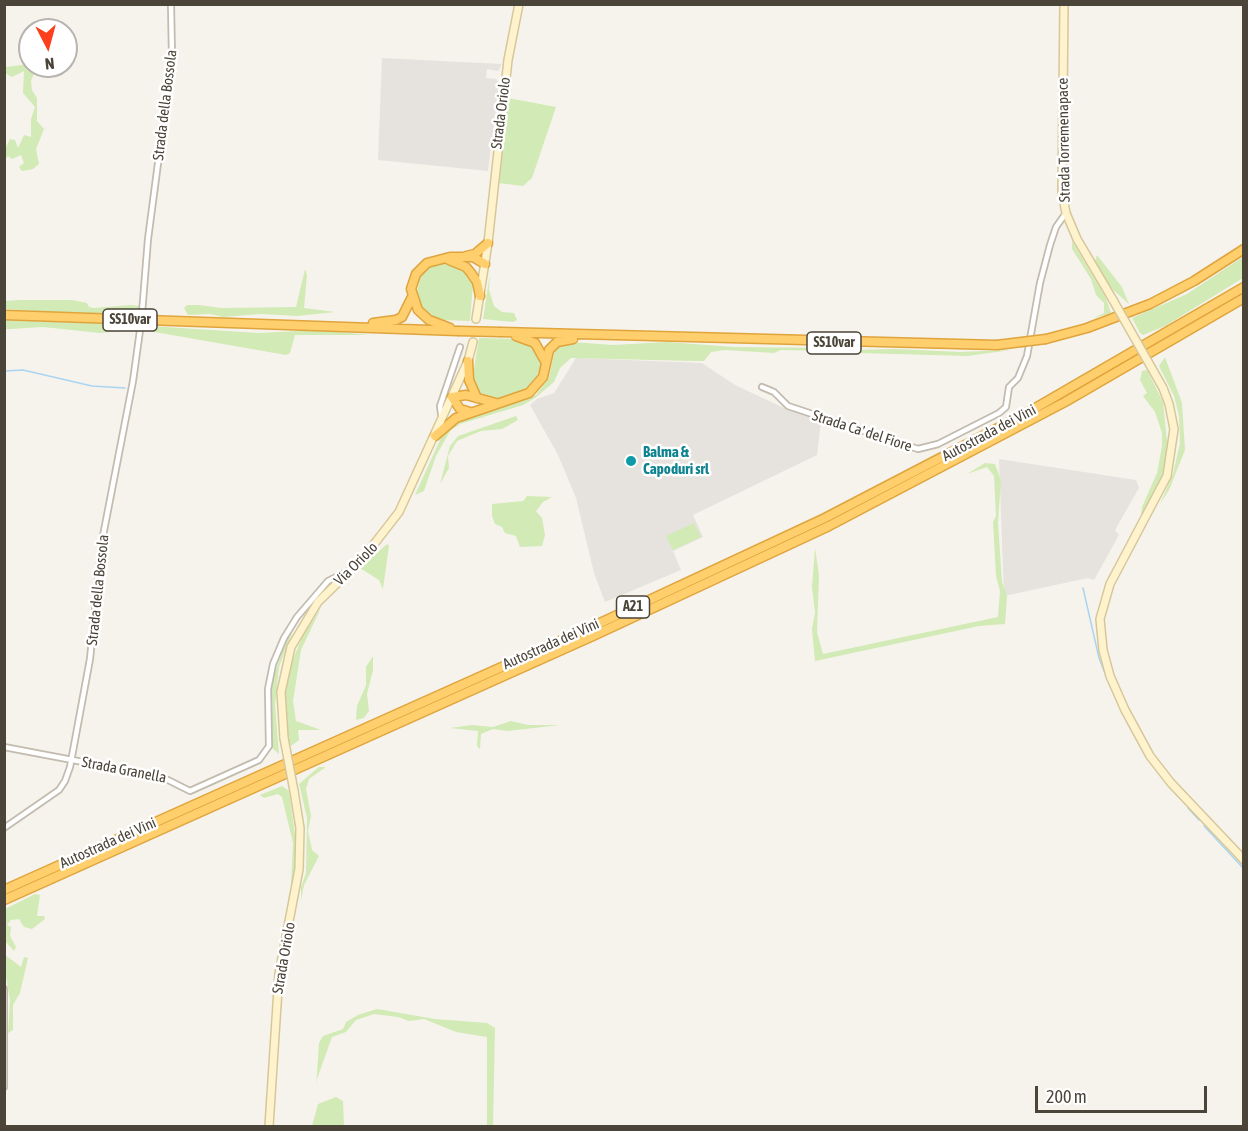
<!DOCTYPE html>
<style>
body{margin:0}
#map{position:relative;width:1248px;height:1131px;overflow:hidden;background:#f6f3ec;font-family:"Asap Condensed",sans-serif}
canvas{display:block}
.frame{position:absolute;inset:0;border:6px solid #4b4439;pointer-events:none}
.north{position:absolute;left:18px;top:18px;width:60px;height:60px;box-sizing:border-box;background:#fff;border:2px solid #b7b4b0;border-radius:50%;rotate:174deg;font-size:16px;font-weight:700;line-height:24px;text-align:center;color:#4b4439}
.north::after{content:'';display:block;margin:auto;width:21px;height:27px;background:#fc3f1d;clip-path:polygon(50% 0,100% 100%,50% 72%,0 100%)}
.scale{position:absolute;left:1035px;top:1086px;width:172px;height:27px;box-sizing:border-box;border:3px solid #4b4439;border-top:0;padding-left:8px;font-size:18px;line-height:21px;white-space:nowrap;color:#4b4439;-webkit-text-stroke:4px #fff;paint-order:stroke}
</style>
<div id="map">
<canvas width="1248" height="1131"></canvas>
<div class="frame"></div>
<div class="north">N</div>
<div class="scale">200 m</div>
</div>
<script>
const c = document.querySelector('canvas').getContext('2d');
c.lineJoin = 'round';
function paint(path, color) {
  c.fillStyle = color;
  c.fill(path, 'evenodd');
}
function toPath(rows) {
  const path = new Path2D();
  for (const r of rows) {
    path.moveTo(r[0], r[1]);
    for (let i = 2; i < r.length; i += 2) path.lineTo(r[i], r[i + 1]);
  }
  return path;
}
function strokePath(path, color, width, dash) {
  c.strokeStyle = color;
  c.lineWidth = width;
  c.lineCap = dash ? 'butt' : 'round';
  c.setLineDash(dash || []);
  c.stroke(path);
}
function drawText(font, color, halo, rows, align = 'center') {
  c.font = font + ' "Asap Condensed",sans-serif';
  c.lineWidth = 5;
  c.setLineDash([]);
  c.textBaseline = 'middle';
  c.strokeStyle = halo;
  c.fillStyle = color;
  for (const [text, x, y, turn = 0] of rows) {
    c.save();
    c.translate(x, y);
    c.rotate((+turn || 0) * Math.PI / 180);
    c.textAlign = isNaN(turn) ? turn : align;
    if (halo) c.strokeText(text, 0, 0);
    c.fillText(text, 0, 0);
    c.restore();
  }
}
paint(toPath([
 [382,58,502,64,498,71,487,69,486,78,496,79,499,83,488,171,378,160],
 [576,358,702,363,735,385,784,408,821,420,817,455,693,515,703,537,673,551,681,570,605,602,594,573,576,498,558,455,530,405,537,399,554,393],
 [999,459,1136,480,1139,488,1115,530,1119,535,1094,580,1088,578,1004,596]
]), '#e6e2dd');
paint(toPath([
 [30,64,35,71,31,81,32,90,37,98,37,121,44,129,36,149,39,164,33,169,22,171,19,167,24,163,21,155,12,159,8,156,5,159,5,149,10,139,15,140,18,148,24,135,31,137,31,119,35,107,23,93,24,71,12,77,5,73,5,67],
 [508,98,556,107,532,178,523,186,498,183,501,139],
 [1072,241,1106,298,1111,313,1093,318,1104,313,1104,303,1096,295,1091,279,1072,249],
 [1097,255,1122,287,1129,304,1111,288,1095,261],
 [1243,257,1243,278,1165,326,1143,335,1140,333,1132,318,1187,294],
 [442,262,452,262,466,271,473,283,470,321,441,320,429,315,423,309,417,291,420,278,427,268],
 [305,269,307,275,304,308,335,312,298,316,260,314,223,317,210,314,188,315,184,308,187,305,198,305,222,308,296,307],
 [490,273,489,290,494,306,502,312,514,313,517,320,513,322,483,319],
 [20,300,72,300,87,303,89,307,94,308,131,305,140,306,140,308,139,314,96,315,5,309,4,301],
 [4,320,117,324,126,325,133,330,100,333,43,327,11,329,5,329],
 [149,326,259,333,321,330,369,335,295,335,290,353,286,355,143,330,143,327],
 [479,338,516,339,533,347,541,365,535,382,529,388,498,399,481,395,472,381],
 [572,342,613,345,667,342,734,347,840,348,844,351,781,350,774,353,725,350,711,352,704,361,696,361,571,358,560,368,554,382,535,398,523,405,460,424,450,431,436,456,424,491,415,495,444,431,464,419,536,395,549,378,554,354,558,347],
 [896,349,960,352,1011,350,968,356,859,353,851,350],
 [1165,357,1182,403,1185,450,1169,490,1160,504,1173,474,1180,443,1179,416,1174,396,1159,366],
 [1147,370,1163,402,1168,451,1161,479,1144,514,1141,515,1142,507,1157,473,1162,446,1162,433,1155,412,1143,396,1147,393,1140,380,1142,371],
 [516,416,518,420,502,429,481,431,457,441,448,456,449,468,440,484,450,446,458,436],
 [985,463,995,464,1001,480,998,522,1002,582,1007,596,1005,624,979,626,815,661,812,629,815,613,812,587,815,548,819,575,817,632,823,654,998,617,1000,591,996,576,993,522,996,516,994,476,987,467,967,474],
 [527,496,552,497,543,502,536,511,542,518,545,535,542,546,520,547,516,536,505,533,502,527,495,524,492,516,492,504,523,501],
 [694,523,701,537,673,550,666,536],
 [387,544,389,546,383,589,379,580,360,568],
 [321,608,301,650,293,701,296,721,321,730,298,730,299,740,291,746,288,738,285,703,288,672,302,637],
 [303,613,295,625,279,667,275,705,279,754,272,748,270,713,272,680,286,641,295,623],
 [373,656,373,670,367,694,369,711,364,718,356,720,357,706,366,685,366,667],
 [511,721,528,725,560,725,508,731,493,729,481,734,480,749,477,746,478,731,450,728,472,725,493,727],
 [319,767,326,767,309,779,306,789,311,816,308,831,312,850,319,856,304,885,301,900,301,887,306,873,307,818,299,784],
 [282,786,289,791,296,842,293,888,290,905,293,843,282,797,278,794,264,798,260,795],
 [35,894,40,895,37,916,44,916,45,919,32,929,24,927,19,919,11,920,7,925,11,927,10,936,16,947,14,951,5,941,5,909],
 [4,954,21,967,24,957,28,958,20,993,13,1005,13,1030,8,1033,10,1000,5,972],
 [377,1009,435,1019,487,1023,495,1028,493,1126,487,1126,487,1037,456,1032,424,1019,409,1021,398,1017,374,1014,356,1020,346,1032,332,1037,317,1079,316,1088,319,1043,323,1036,343,1029,346,1022,358,1015],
 [336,1097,343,1101,344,1126,312,1126,318,1104]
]), '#d2eab5');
strokePath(toPath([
 [4,371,23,370,92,386,125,388],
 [1083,588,1099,658,1106,676],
 [1126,718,1146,756],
 [1188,808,1199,820],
 [1204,826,1244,869]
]), '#a9d4f2', 1.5);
const street = toPath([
 [142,313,148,239,172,57,171,4],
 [762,387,774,392,788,406,918,449,938,444,999,413,1006,407,1009,387,1018,378,1027,356,1040,283,1050,245,1056,227,1066,213],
 [442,421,440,406,460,347],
 [4,747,162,777,190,791,259,760,269,746,268,689,273,664,284,638,297,617,328,581,350,570],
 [4,828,59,790,65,781,70,767,90,659,102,541,133,381,141,323],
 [4,989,4,1087]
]);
const secondary = toPath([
 [1064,4,1062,193,1066,213,1077,239,1113,300],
 [476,319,488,243,508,60,519,4],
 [1163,388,1169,404,1174,429,1167,476,1110,584,1100,619,1103,650,1110,676,1125,710,1150,756,1171,783,1244,860],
 [284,738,281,692,291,647,318,602,364,557,399,512,468,361,473,342],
 [269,1126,279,974,299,869,300,828,294,791]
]);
const highway = toPath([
 [466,256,475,254,488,243],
 [449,260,466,267,471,273,477,282,480,296],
 [4,315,458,331],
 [373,323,396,320,402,317,412,297],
 [450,328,429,320,418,310,411,289,416,274,427,263,450,257,473,257,485,264],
 [501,332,997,345],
 [516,336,535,343,545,361],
 [1046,339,1087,328,1150,304,1194,281,1244,249],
 [468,361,469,380,477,398],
 [470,412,460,409,452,397,466,395,496,403],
 [435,436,456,418,529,393,543,377,549,350,557,342,573,339],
 [4,890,600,623,825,518,1025,414,1244,287],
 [4,900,595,635,829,526,1065,402,1244,298]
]);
strokePath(street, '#c2bbae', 8);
strokePath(secondary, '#d6c79b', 10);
strokePath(highway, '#e0a43c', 11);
strokePath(street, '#fff', 4.5);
strokePath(secondary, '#fff3cd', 7);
strokePath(highway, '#ffcf6e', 8);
const secondaryBridge = toPath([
 [1113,300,1163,388],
 [284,738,294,791]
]);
const highwayBridge = toPath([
 [458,331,501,332],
 [997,345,1046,339]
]);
strokePath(secondaryBridge, '#d6c79b', 10, []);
strokePath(highwayBridge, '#e0a43c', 11, []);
strokePath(secondaryBridge, '#fff3cd', 7);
strokePath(highwayBridge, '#ffcf6e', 8);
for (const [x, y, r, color] of [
 [631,461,6,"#0f9aa8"]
]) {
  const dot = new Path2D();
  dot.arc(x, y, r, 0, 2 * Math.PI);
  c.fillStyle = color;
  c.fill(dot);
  strokePath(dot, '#fff', 2);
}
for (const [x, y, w] of [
 [130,320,54],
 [834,343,54],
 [633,607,33]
]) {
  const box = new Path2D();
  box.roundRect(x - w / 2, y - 11, w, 22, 4.5);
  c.fillStyle = '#fff';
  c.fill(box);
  strokePath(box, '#4b4439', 1.5);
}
drawText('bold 14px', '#4b4439', null, [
 ["SS10var",130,320],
 ["SS10var",834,343],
 ["A21",633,607]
]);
drawText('15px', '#4b4439', '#fff', [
 ["Strada della Bossola",165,105,-83],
 ["Strada Oriolo",501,113,-83],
 ["Strada Torremenapace",1064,140,-91],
 ["Strada Ca' del Fiore",862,431,18],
 ["Autostrada dei Vini",989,433,-28],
 ["Via Oriolo",356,564,-45],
 ["Strada della Bossola",98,590,-84],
 ["Autostrada dei Vini",551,644,-24],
 ["Strada Granella",124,770,11],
 ["Autostrada dei Vini",108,843,-24],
 ["Strada Oriolo",284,958,-80]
]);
drawText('bold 15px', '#0d838f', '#fff', [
 ["Balma &",643,452],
 ["Capoduri srl",643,469]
], 'left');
</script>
